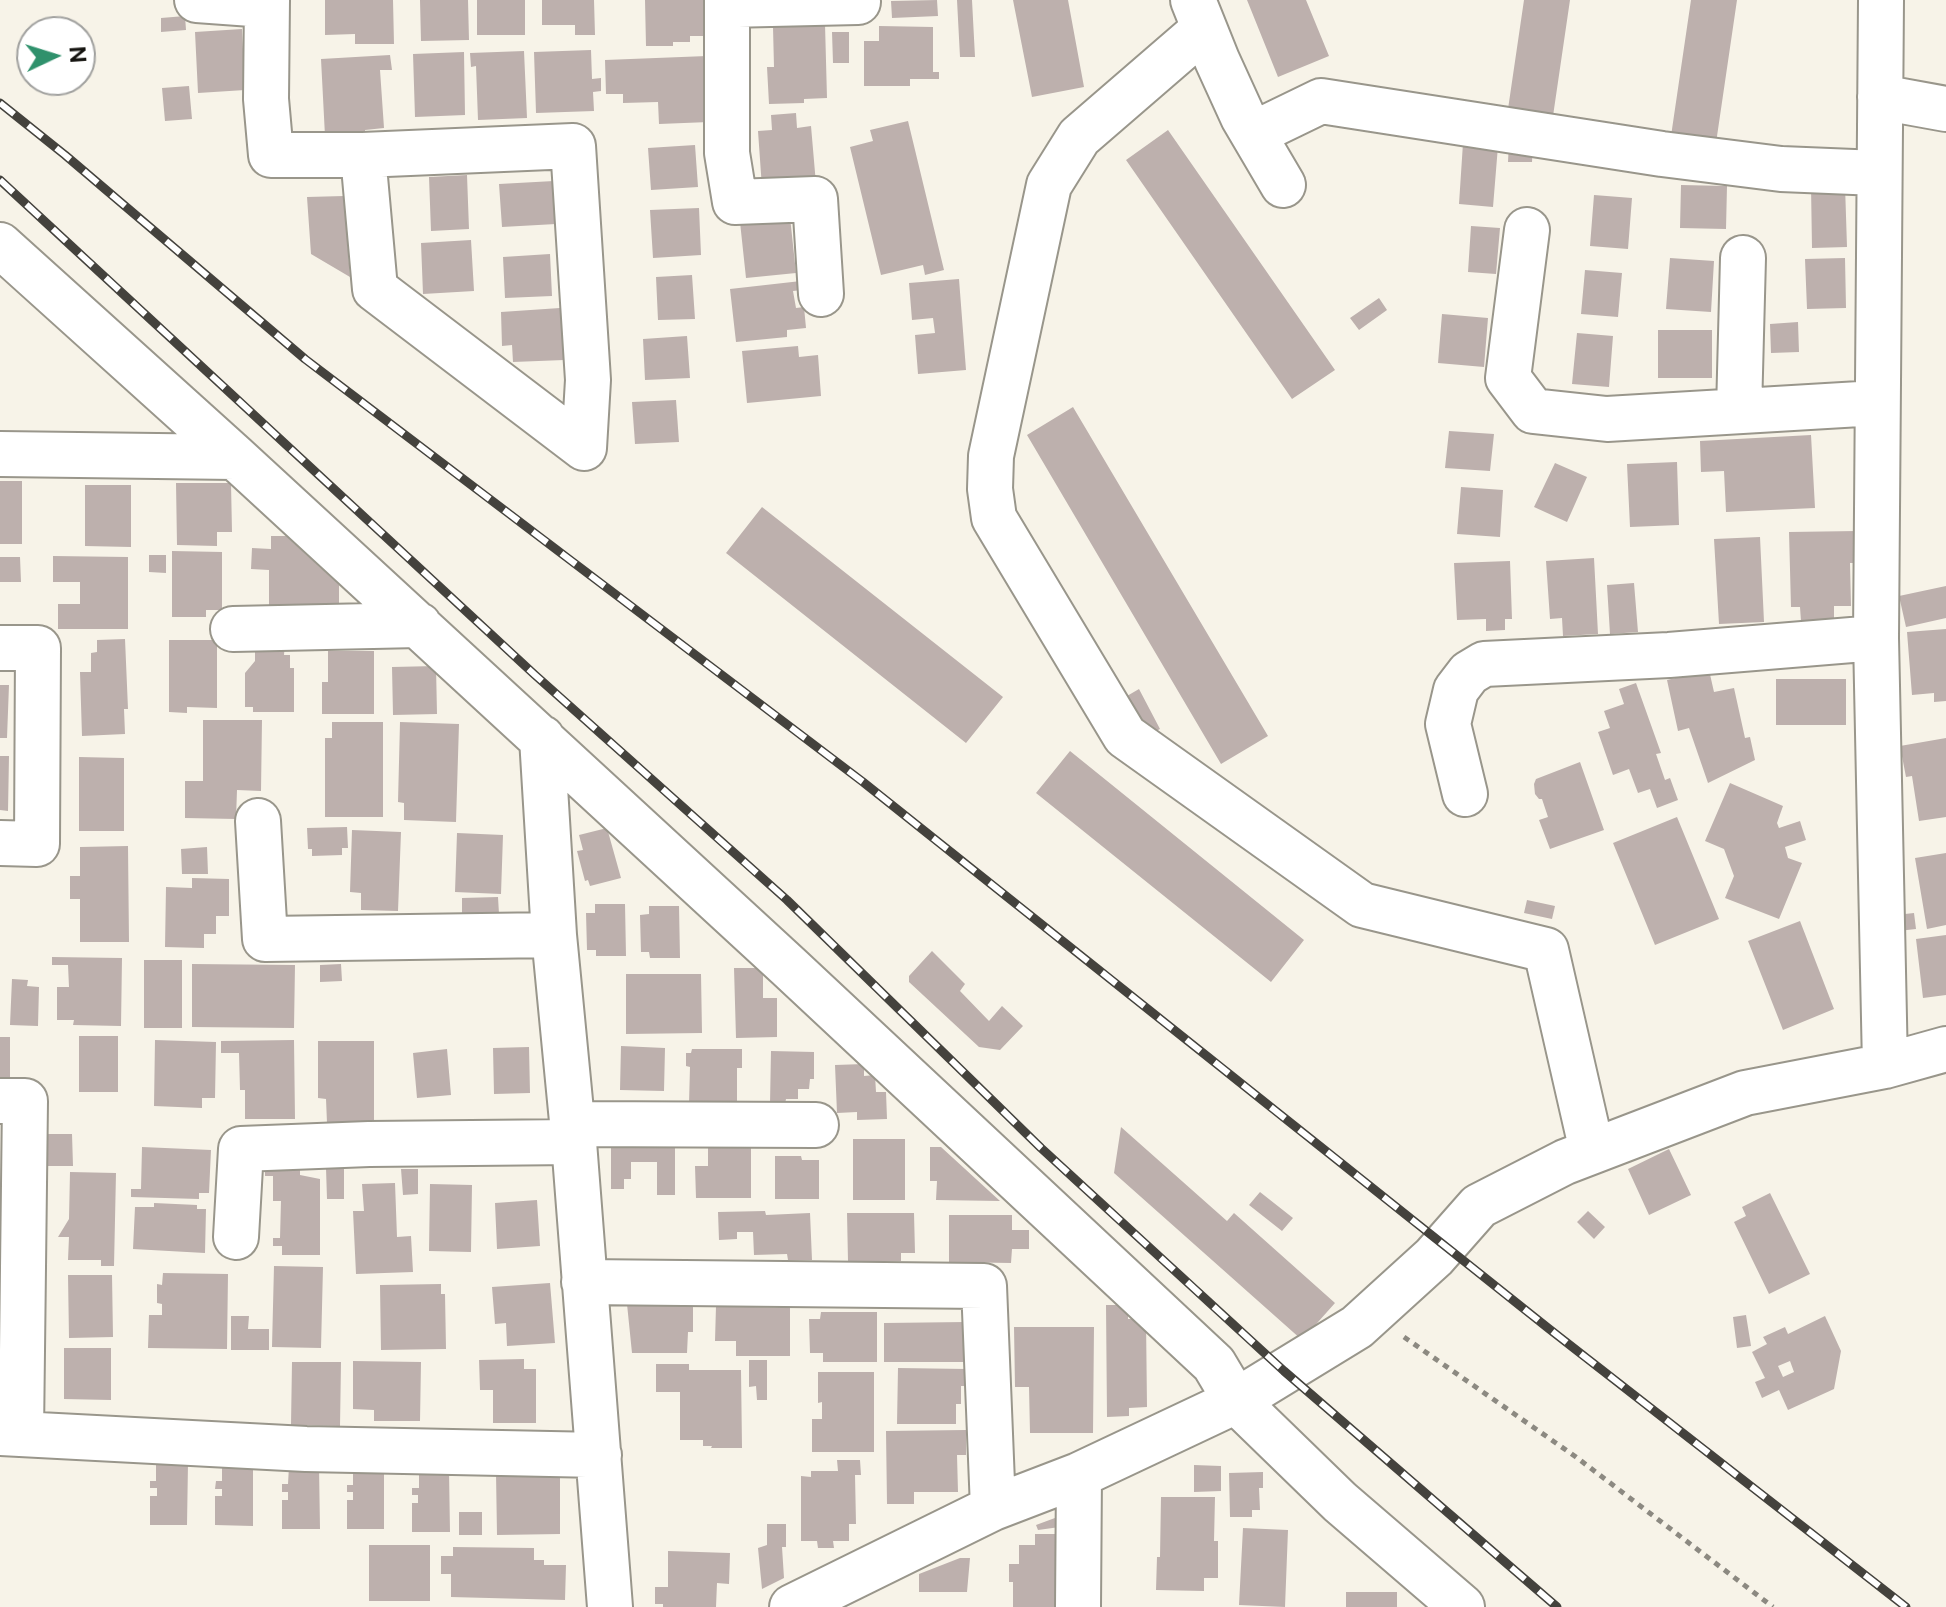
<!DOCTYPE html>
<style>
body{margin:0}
#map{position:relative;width:1946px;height:1607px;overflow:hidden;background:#f7f3e8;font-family:"Public Sans",sans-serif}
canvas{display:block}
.north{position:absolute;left:16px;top:16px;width:80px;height:80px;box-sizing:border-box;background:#fff;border:2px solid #a1a19f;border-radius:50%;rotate:86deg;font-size:22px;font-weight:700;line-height:32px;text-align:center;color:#14130f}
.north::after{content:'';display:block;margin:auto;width:28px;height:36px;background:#2f916c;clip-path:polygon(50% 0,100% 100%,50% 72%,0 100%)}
</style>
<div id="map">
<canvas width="1946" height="1607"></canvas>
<div class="north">N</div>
</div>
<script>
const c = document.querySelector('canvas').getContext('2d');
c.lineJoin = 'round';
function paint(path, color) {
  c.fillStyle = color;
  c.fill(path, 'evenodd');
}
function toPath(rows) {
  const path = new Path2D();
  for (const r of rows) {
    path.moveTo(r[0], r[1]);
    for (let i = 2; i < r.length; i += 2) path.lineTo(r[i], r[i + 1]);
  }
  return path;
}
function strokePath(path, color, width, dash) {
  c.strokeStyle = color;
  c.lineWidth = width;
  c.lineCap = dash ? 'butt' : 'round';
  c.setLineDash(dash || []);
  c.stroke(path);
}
paint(toPath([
 [325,0,393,0,394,44,355,44,355,34,325,35],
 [420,0,468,0,469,40,421,41],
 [477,0,525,0,525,35,477,35],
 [542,0,594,0,595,35,575,35,575,25,542,25],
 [645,0,705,0,706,36,690,36,690,42,673,42,673,46,646,46],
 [937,0,938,16,892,18,891,1],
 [957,0,972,0,975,57,960,57],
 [1013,0,1068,0,1084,87,1032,97],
 [1247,0,1306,0,1329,56,1278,77],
 [1524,0,1570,0,1553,116,1508,109],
 [1691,0,1737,0,1716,143,1671,136],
 [185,16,186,30,161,32,161,18],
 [825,24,827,98,804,99,804,103,769,104,767,67,774,67,773,27],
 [879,26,933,27,933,72,939,72,939,79,910,79,910,86,864,86,864,41,879,41],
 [242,29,245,90,198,93,195,32],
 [832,32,849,32,849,63,833,63],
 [591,50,592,79,601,78,601,91,593,92,594,111,536,113,534,52],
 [524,51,527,118,478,120,476,66,471,67,470,53],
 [464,52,465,115,415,117,413,54],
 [390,55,392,70,380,70,384,128,365,130,365,134,325,136,321,59],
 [707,56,709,122,659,124,658,102,623,103,623,94,606,94,605,60],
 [189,86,192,119,165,121,162,88],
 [796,113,797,128,811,126,816,184,762,188,758,131,772,130,771,115],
 [908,121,944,270,925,275,923,265,881,275,850,147,873,141,870,130],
 [1168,130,1335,370,1292,399,1126,160],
 [1509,142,1533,143,1532,162,1508,162],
 [1463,143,1498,146,1493,207,1459,204],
 [695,145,698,187,651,190,648,148],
 [467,175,469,229,431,231,429,177],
 [554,181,556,224,502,227,499,184],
 [1681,185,1727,186,1726,229,1680,228],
 [1845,185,1847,247,1812,248,1811,186],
 [1594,195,1632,198,1628,249,1590,246],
 [344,196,350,277,311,254,307,197],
 [699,208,701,255,653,258,650,210],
 [790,217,796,273,746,278,740,222],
 [1471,226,1500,228,1496,274,1468,272],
 [471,240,474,291,423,294,421,243],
 [550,254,552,296,505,298,503,257],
 [1670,258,1714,261,1711,312,1666,309],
 [1845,258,1846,308,1807,309,1805,259],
 [1585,270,1622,273,1618,317,1581,314],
 [692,275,695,319,658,320,656,277],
 [959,279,966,370,918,374,915,335,935,333,933,318,912,320,909,283],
 [801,281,802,290,793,291,796,308,804,307,806,328,787,330,787,337,736,342,730,289],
 [1379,298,1387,310,1359,330,1350,318],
 [560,308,564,360,513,362,512,345,502,346,501,312],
 [1442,314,1488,318,1484,367,1438,363],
 [1798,322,1799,352,1771,353,1770,324],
 [1658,330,1712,330,1712,378,1658,378],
 [1577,333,1613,336,1609,387,1572,384],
 [687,336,690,378,645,380,643,339],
 [798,346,799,357,818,355,821,396,747,403,742,351],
 [676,400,679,442,635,444,632,402],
 [1073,407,1268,736,1221,764,1027,435],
 [1449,431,1494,434,1490,471,1445,468],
 [1811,435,1815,508,1726,512,1724,471,1701,472,1700,441],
 [1677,462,1679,525,1630,527,1627,464],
 [1555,463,1587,477,1567,522,1534,507],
 [0,481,22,481,22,544,0,544],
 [176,483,231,483,232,532,217,532,217,546,177,545],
 [85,485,131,485,131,547,85,546],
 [1461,487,1503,490,1500,537,1457,534],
 [762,507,1003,697,966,743,726,553],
 [1857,531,1858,563,1850,563,1851,606,1834,606,1834,620,1801,621,1800,607,1791,607,1789,532],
 [271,536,286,536,339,585,339,608,269,608,269,570,251,569,252,548,271,549],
 [1760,537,1764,622,1719,624,1714,539],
 [172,551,222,552,222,610,206,610,206,617,172,617],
 [149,555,166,555,166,573,149,572],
 [53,556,128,557,128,629,58,629,58,604,80,604,80,582,53,582],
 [0,557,20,557,21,582,0,582],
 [1594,558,1598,634,1563,636,1562,618,1550,619,1546,561],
 [1510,561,1512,619,1505,619,1505,630,1486,631,1486,619,1457,620,1454,563],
 [1634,583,1638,632,1610,634,1607,585],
 [1946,586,1946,618,1906,627,1899,596],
 [1946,629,1946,701,1934,702,1934,693,1912,695,1907,632],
 [125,639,128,709,124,709,125,734,82,736,80,672,91,672,91,653,97,652,97,640],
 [169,640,217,640,217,708,187,707,187,713,169,712],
 [255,642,285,642,284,655,290,655,290,668,294,668,294,712,253,712,253,707,245,707,245,673,255,661],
 [328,651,374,651,374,714,322,714,322,682,328,682],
 [436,666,437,714,393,715,392,667],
 [1709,670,1714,692,1734,688,1745,738,1750,737,1755,760,1708,783,1689,728,1678,731,1667,680],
 [1776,679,1846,679,1846,725,1776,725],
 [1636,683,1661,753,1656,754,1665,780,1670,778,1678,800,1657,808,1650,789,1638,793,1629,769,1613,775,1598,732,1610,728,1604,711,1624,704,1619,689],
 [0,685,9,685,7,738,0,738],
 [1139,689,1160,729,1148,735,1127,696],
 [203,720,262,720,261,791,237,790,236,819,185,818,185,781,203,781],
 [332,722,383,722,383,817,325,817,325,738,332,738],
 [400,722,459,724,456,822,404,820,404,803,398,802],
 [1946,738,1946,817,1919,821,1912,776,1906,777,1900,746],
 [1070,751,1304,940,1271,982,1036,793],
 [0,756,9,756,8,811,0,810],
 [79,757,124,758,124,831,79,831],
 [1580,762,1604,830,1550,849,1539,820,1548,817,1542,799,1539,799,1535,794,1534,784,1536,779],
 [1730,783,1783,806,1777,823,1779,828,1800,821,1806,840,1785,847,1788,858,1802,863,1779,919,1725,898,1734,876,1724,849,1705,841],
 [1677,817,1719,919,1655,945,1613,843],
 [347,827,348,848,342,848,342,855,312,856,312,849,308,849,307,828],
 [607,828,621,878,590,886,588,880,585,881,577,851,583,850,579,835],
 [352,830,401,832,398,911,361,910,361,893,350,892],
 [457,833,503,835,501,894,455,892],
 [128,846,129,942,80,942,80,899,70,899,70,876,80,876,80,847],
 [207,847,208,874,182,874,181,849],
 [1946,853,1946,925,1927,929,1915,858],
 [192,878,229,879,229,916,216,916,216,934,204,934,204,948,165,947,166,887,192,888],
 [498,897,499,914,462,916,462,898],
 [1527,900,1555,906,1552,919,1524,913],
 [595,904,625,904,626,956,596,956,596,950,587,950,586,913,595,913],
 [649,906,679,906,680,958,650,958,649,952,641,952,640,915,649,914],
 [1914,913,1916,929,1898,931,1896,915],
 [1800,921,1834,1009,1783,1030,1748,941],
 [1946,935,1946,995,1923,998,1916,939],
 [932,951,965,984,960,991,989,1021,1002,1006,1023,1026,1000,1050,979,1047,909,982,909,976],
 [52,957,122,958,121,1026,73,1025,74,1020,57,1020,57,987,69,987,68,965,52,965],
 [144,960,182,960,182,1028,144,1028],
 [192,964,295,965,294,1028,192,1027],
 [341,964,342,981,320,982,320,965],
 [734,968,763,968,763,998,777,998,777,1037,736,1038],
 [626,974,701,974,702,1033,626,1034],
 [12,979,28,980,27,986,39,987,38,1026,10,1025],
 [79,1036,118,1036,118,1092,79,1092],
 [0,1037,10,1037,10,1081,0,1081],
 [155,1040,216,1042,215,1098,202,1098,202,1108,154,1106],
 [294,1040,295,1119,245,1119,245,1090,240,1090,239,1053,221,1053,221,1041],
 [318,1041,374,1041,374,1122,327,1123,326,1099,318,1098],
 [621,1046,665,1048,664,1091,620,1090],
 [529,1047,530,1093,494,1094,493,1048],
 [447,1049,451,1095,417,1098,413,1053],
 [692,1049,742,1049,742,1068,737,1068,737,1105,689,1104,690,1067,686,1066,686,1053,691,1053],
 [771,1051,814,1052,814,1079,810,1079,809,1089,798,1089,798,1099,786,1099,785,1104,770,1104],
 [864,1064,864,1076,875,1075,876,1092,886,1092,887,1119,857,1120,857,1112,837,1113,835,1065],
 [1121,1127,1227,1221,1234,1213,1335,1303,1302,1340,1114,1173],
 [41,1134,72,1134,73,1166,42,1166],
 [853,1139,905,1139,905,1200,853,1200],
 [675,1140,675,1195,657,1195,657,1162,631,1162,631,1179,624,1179,624,1189,611,1189,611,1145],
 [708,1140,751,1140,751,1198,696,1198,695,1166,708,1166],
 [142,1147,211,1150,209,1193,199,1193,199,1199,131,1197,131,1189,141,1189],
 [930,1147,941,1147,1000,1201,936,1200,937,1181,930,1181],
 [1669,1149,1691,1195,1649,1215,1628,1169],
 [775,1156,801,1156,802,1160,819,1160,819,1199,775,1199],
 [265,1167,300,1167,300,1175,320,1179,320,1255,282,1255,282,1246,273,1246,273,1238,280,1238,281,1201,273,1201,273,1176,265,1176],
 [344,1167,344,1199,327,1199,326,1168],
 [401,1169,418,1169,418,1194,403,1195],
 [70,1172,116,1173,114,1266,101,1266,101,1260,68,1260,69,1237,58,1237,69,1219],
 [395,1183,397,1237,411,1236,413,1272,356,1274,353,1211,364,1211,362,1184],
 [430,1184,472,1185,471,1252,429,1251],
 [1260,1192,1293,1218,1282,1231,1249,1205],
 [1770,1193,1810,1274,1769,1294,1734,1222,1746,1216,1742,1207],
 [537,1200,540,1246,497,1249,495,1203],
 [154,1203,197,1205,197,1209,206,1209,205,1253,133,1249,135,1207,154,1207],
 [765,1211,766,1215,810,1213,812,1260,788,1260,787,1254,754,1255,753,1232,737,1232,737,1239,719,1240,718,1212],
 [1588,1211,1605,1227,1594,1239,1577,1222],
 [847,1213,914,1213,915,1253,901,1253,901,1261,848,1261],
 [949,1215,1012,1215,1012,1230,1029,1230,1029,1249,1012,1249,1011,1263,949,1262],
 [274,1266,323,1267,321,1348,272,1347],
 [163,1273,228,1274,227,1349,148,1348,149,1315,162,1315,162,1304,157,1303,157,1284,162,1285],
 [68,1275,112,1275,113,1337,69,1338],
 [550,1283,555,1343,507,1346,506,1323,495,1324,492,1287],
 [441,1284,441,1294,445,1294,446,1349,381,1350,380,1285],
 [627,1304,693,1304,693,1332,688,1332,687,1353,632,1353],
 [1106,1305,1128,1305,1128,1319,1146,1319,1147,1407,1129,1408,1129,1416,1107,1417],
 [716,1306,790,1308,790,1356,736,1356,736,1341,715,1341],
 [821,1312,877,1312,877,1362,823,1362,823,1353,810,1353,809,1319,820,1319],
 [1746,1315,1751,1346,1737,1348,1733,1317],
 [231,1316,249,1316,248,1329,269,1329,269,1350,231,1350],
 [1825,1316,1841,1351,1834,1389,1788,1410,1779,1390,1762,1398,1755,1382,1765,1378,1752,1352,1767,1344,1763,1337,1785,1327,1788,1334],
 [1790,1361,1794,1372,1783,1377,1778,1366],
 [966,1322,966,1362,884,1362,884,1323],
 [1014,1327,1094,1327,1093,1433,1030,1433,1029,1387,1015,1387],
 [64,1348,111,1348,111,1400,64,1399],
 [524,1359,524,1369,536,1369,536,1423,493,1423,493,1390,480,1390,479,1360],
 [749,1360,767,1360,767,1400,757,1400,756,1386,749,1387],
 [353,1361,421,1362,420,1421,374,1421,374,1410,353,1409],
 [292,1362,341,1362,340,1426,291,1425],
 [656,1364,689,1364,689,1370,741,1370,742,1448,711,1448,712,1446,703,1446,703,1440,680,1440,680,1392,656,1392],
 [898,1368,967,1369,967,1386,961,1386,961,1404,956,1404,956,1424,897,1424],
 [818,1372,874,1372,874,1452,812,1452,812,1419,822,1419,822,1402,818,1403],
 [966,1430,966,1455,957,1455,958,1492,914,1492,914,1504,887,1504,886,1431],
 [837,1460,860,1460,861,1475,855,1475,856,1524,849,1524,849,1541,833,1541,834,1548,818,1548,817,1541,801,1541,801,1476,811,1477,811,1471,838,1471],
 [156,1463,188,1463,187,1525,150,1525,150,1496,157,1496,157,1488,150,1488,150,1481,156,1481],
 [222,1463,253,1463,253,1526,215,1525,215,1496,222,1496,222,1489,215,1489,216,1481,222,1481],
 [1194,1465,1221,1466,1221,1491,1194,1492],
 [289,1466,319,1466,320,1529,282,1529,282,1500,288,1500,288,1492,282,1492,282,1484,288,1484],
 [353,1466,384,1466,384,1529,347,1529,347,1500,353,1500,353,1492,347,1492,347,1485,353,1485],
 [419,1470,449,1470,450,1532,412,1532,412,1503,418,1503,418,1495,412,1495,412,1488,419,1488],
 [560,1472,560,1534,497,1535,496,1473],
 [1263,1472,1263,1488,1259,1488,1260,1510,1252,1510,1252,1517,1230,1517,1229,1473],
 [1161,1497,1215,1497,1214,1541,1218,1541,1218,1578,1204,1578,1204,1591,1156,1590,1157,1557,1160,1557],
 [459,1512,482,1512,482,1535,459,1535],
 [1063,1515,1067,1526,1038,1530,1036,1525],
 [767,1524,786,1524,786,1547,782,1547,784,1578,762,1589,758,1548,767,1545],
 [1243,1528,1288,1530,1285,1607,1239,1605],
 [1035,1534,1063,1534,1062,1607,1013,1607,1013,1582,1009,1582,1009,1564,1019,1564,1019,1545,1035,1545],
 [369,1545,430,1545,430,1601,369,1601],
 [453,1547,534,1548,534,1560,544,1560,544,1565,566,1565,565,1600,451,1597,451,1574,441,1574,441,1556,453,1556],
 [668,1551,730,1553,729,1584,717,1583,716,1607,663,1607,663,1604,655,1604,655,1587,668,1587],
 [960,1558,970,1558,967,1592,919,1592,919,1574],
 [1346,1592,1397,1592,1397,1607,1346,1607]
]), '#bdb0ad');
const minor = toPath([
 [197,0,266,5],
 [267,0,266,99,271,155,363,155,573,146,588,380,584,448],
 [727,0,727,153,735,202,815,199,821,294],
 [1193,0,1217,60,1243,117,1283,185],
 [1881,0,1876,638,1885,1066],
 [727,5,858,2],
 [1204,29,1079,137,1049,185,991,456,990,489,994,518,1125,736,1362,905,1546,950,1592,1151],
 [1880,97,1946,109],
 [1253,134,1321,101,1662,154,1781,169,1878,173],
 [363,155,375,289,584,448],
 [1527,230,1508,378,1533,411,1607,419,1877,403],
 [0,245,235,457,788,966,1214,1364,1236,1401,1340,1502,1462,1607],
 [1739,411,1743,258],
 [0,454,235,457],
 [233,629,419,625],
 [0,648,38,648,37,844,0,843],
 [542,738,554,935,574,1142,610,1607],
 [1465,794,1448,724,1456,690,1469,673,1484,664,1669,655,1876,638],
 [258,821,265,939,554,935],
 [0,1101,25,1101,21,1434],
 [572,1124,816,1125],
 [236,1237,241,1149,369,1144,574,1142],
 [584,1282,984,1286,993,1508],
 [0,1433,306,1449,599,1455],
 [792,1607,993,1508,1079,1475,1236,1401,1357,1327,1434,1257,1479,1206,1565,1162,1745,1093,1885,1066,1946,1049],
 [1078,1607,1079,1475]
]);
strokePath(minor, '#99968b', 48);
strokePath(toPath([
 [1404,1337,1576,1457,1773,1607]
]), '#8c8981', 5, [6, 6]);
strokePath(minor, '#fff', 44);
const rail = toPath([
 [0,103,65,155,305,359,863,782,1548,1328,1906,1607],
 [0,180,535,675,787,900,1041,1148,1284,1371,1557,1607]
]);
strokePath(rail, '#44423d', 9);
strokePath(rail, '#fff', 6, [18]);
</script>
